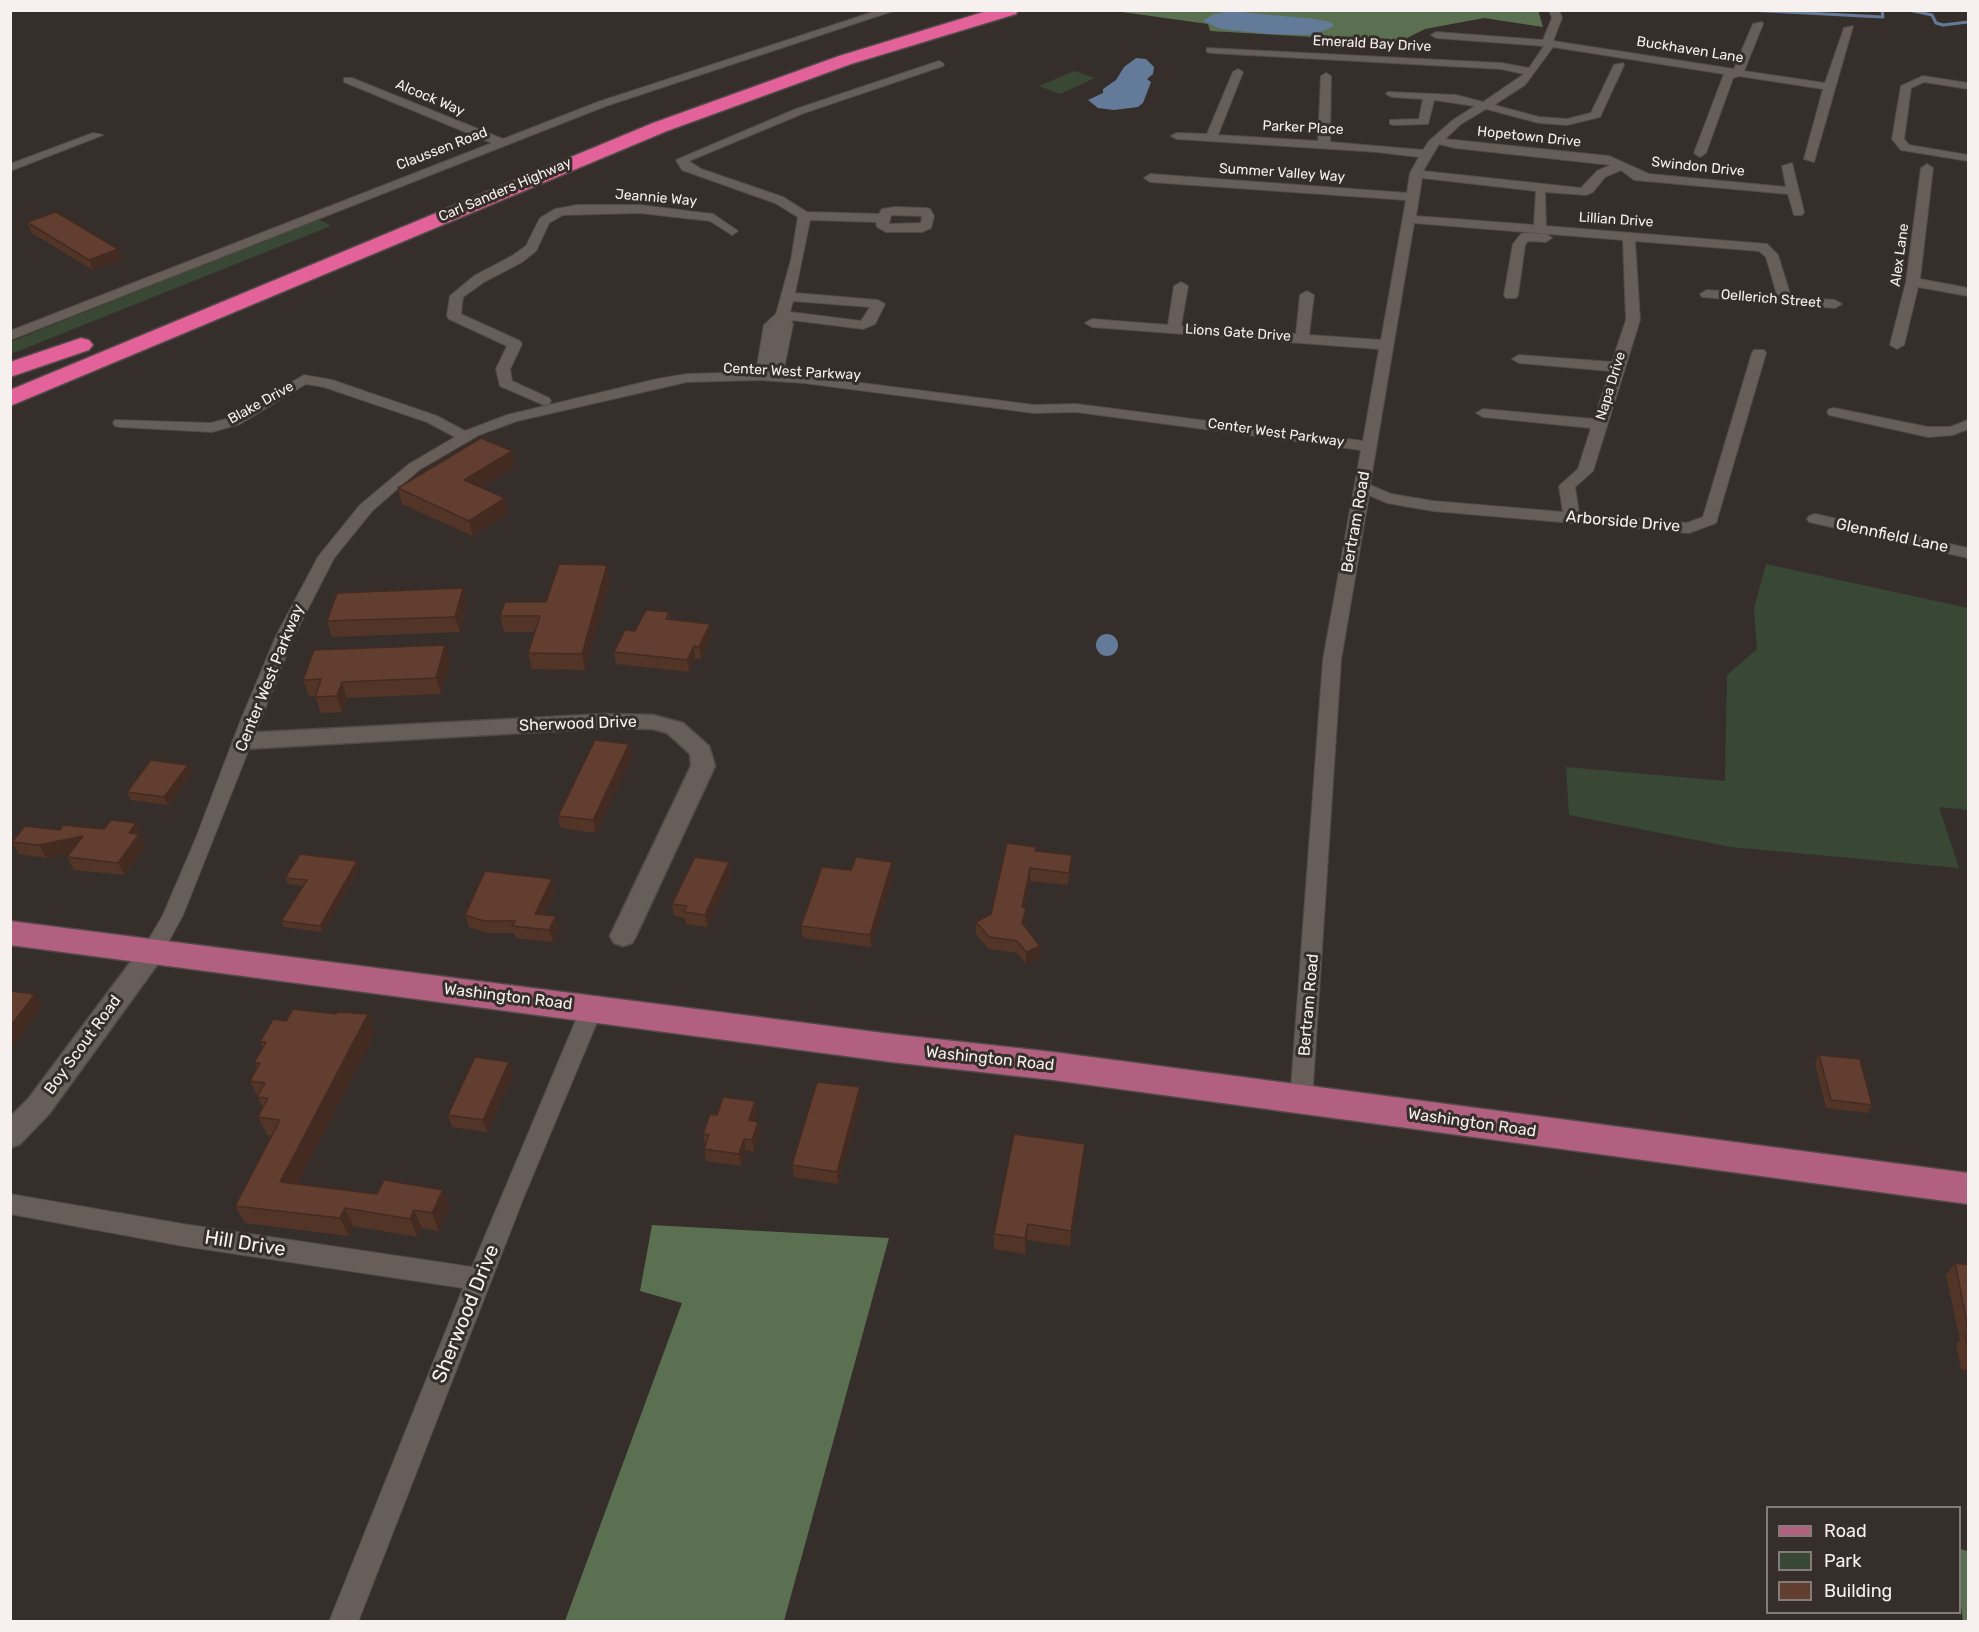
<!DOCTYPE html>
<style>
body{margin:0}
#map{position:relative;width:1979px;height:1632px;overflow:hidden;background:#362e2a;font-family:Rubik,sans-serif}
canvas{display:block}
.frame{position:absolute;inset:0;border:12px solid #f6f0ee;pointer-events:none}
.legend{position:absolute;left:1766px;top:1506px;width:195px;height:108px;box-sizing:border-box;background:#362e2a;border:2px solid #837c78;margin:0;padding:8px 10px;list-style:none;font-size:18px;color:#f6f0ee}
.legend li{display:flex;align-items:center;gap:12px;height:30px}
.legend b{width:30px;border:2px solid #837c78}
</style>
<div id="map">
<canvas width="1979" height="1632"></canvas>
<div class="frame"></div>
<ul class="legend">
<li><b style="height:8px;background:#b26080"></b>Road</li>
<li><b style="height:16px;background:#394834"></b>Park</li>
<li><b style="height:16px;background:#613e2f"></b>Building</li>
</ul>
</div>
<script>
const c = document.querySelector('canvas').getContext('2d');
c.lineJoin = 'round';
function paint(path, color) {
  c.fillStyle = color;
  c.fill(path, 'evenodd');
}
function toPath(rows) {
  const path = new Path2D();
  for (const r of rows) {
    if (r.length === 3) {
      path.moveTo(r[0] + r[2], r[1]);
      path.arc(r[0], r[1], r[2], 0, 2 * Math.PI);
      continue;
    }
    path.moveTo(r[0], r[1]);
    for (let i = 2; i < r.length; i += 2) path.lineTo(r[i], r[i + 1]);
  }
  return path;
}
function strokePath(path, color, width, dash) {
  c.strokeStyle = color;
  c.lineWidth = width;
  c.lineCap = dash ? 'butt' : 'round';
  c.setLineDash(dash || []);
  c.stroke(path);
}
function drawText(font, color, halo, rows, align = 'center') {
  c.font = font + ' Rubik,sans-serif';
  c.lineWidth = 6;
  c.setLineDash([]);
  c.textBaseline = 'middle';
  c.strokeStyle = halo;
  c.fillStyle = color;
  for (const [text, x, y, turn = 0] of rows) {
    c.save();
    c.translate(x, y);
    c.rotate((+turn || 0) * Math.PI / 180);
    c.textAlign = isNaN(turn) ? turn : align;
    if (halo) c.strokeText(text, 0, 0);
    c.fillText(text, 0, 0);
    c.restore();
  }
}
paint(toPath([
 [1074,71,1095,78,1060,94,1039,86],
 [318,219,331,226,11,354,10,342],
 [1766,564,1968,608,1968,810,1939,807,1959,868,1731,847,1569,815,1566,767,1725,781,1727,675,1757,649,1754,608]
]), '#394834');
paint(toPath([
 [1538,10,1543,27,1484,18,1425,29,1399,42,1210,31,1208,24,1115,11],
 [652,1225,889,1238,784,1621,565,1621,682,1303,640,1291],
 [1960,1549,1968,1551,1968,1621,1963,1621,1960,1597]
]), '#5a7051');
paint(toPath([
 [1229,11,1315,19,1331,22,1334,26,1313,35,1268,34,1221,29,1203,21,1212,15],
 [1136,58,1146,59,1154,67,1153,74,1147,79,1151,82,1143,103,1138,107,1114,110,1098,108,1088,100,1103,93,1103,89,1116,80,1124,67],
 [1107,645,11]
]), '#637b99');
strokePath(toPath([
 [1748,10,1883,17,1882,10],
 [1909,10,1932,15,1936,23,1943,25,1968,22]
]), '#637b99', 3);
const minor = toPath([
 [879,10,896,10,606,106,10,340,10,331,492,143,344,82,344,78,352,78,503,139,598,102,879,10],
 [1549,10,1559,10,1562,18,1553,41,1734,69,1753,24,1762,22,1763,24,1744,71,1825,83,1844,28,1853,26,1814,162,1804,159,1823,89,1739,76,1733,78,1706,153,1700,157,1694,153,1724,74,1553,47,1525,85,1494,105,1539,117,1567,119,1591,113,1614,65,1623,63,1624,65,1600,117,1567,125,1539,123,1486,109,1461,124,1445,139,1609,156,1649,174,1786,187,1782,166,1792,163,1804,212,1802,215,1794,215,1788,194,1634,180,1621,170,1605,177,1593,192,1586,195,1545,192,1546,226,1767,244,1778,255,1791,297,1835,300,1842,304,1835,308,1702,297,1700,294,1707,290,1777,295,1766,257,1759,251,1635,241,1640,320,1593,471,1575,487,1579,514,1687,523,1703,517,1752,353,1754,350,1764,350,1766,353,1716,523,1689,533,1433,511,1387,503,1369,495,1341,660,1312,1100,1309,1107,1301,1109,1293,1107,1290,1100,1323,660,1361,450,1076,412,1034,413,804,383,759,380,687,382,517,421,479,435,419,470,372,511,334,558,294,636,183,915,160,957,153,959,146,957,142,951,163,915,196,838,240,722,276,636,318,557,360,505,409,464,455,437,427,422,324,387,306,384,240,424,212,432,120,427,115,426,113,423,115,420,211,423,230,418,304,375,332,380,437,416,465,431,507,415,657,379,687,374,756,372,764,325,776,314,791,260,798,217,775,203,682,170,676,160,796,109,939,61,944,64,943,66,804,113,689,161,701,169,783,197,807,212,879,214,882,209,895,207,926,208,930,209,934,216,931,228,922,232,886,232,877,227,876,222,810,220,795,293,878,300,885,304,875,324,863,329,791,320,793,324,783,373,1034,405,1076,404,1363,441,1379,349,1092,327,1085,323,1092,319,1168,325,1174,286,1181,282,1188,286,1181,326,1296,334,1300,295,1307,291,1314,295,1309,335,1381,340,1406,200,1150,182,1144,178,1150,174,1407,193,1410,173,1419,157,1377,152,1177,139,1171,136,1177,133,1207,134,1233,72,1238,69,1243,72,1218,135,1318,141,1321,76,1326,73,1331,76,1330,142,1423,150,1429,141,1453,120,1475,106,1434,100,1428,124,1394,125,1390,124,1390,120,1419,119,1423,99,1392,97,1386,94,1388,92,1456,95,1483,102,1524,74,1501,69,1211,53,1207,52,1207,48,1501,63,1529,68,1544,46,1436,38,1431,35,1436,32,1543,40,1552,18,1549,10],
 [1439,144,1455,148,1611,165,1597,171,1581,188,1423,171,1439,144],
 [1422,178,1536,191,1534,225,1416,216,1422,178],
 [891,215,922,216,921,223,889,224,891,215],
 [1414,223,1623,240,1626,320,1612,362,1519,355,1512,359,1519,363,1610,371,1594,419,1483,409,1476,413,1483,417,1591,428,1578,469,1559,486,1563,512,1433,501,1391,494,1370,485,1414,223],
 [793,301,870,307,861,321,790,312,793,301],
 [1923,76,1968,83,1968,89,1924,82,1911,88,1904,139,1909,145,1968,155,1968,161,1901,150,1892,139,1901,86,1923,76],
 [93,133,103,135,10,171,10,164,93,133],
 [1927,164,1933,168,1920,279,1968,288,1968,296,1918,287,1904,345,1897,349,1890,345,1906,282,1921,168,1927,164],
 [578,205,640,205,713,214,738,231,732,235,710,221,640,213,563,215,549,223,536,251,522,262,484,282,463,297,461,314,520,341,522,344,510,369,512,381,549,398,551,401,549,404,544,405,500,386,496,369,507,346,449,319,447,316,450,296,474,276,512,256,526,246,540,218,555,209,578,205],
 [1525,233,1546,234,1552,238,1546,242,1528,241,1525,245,1518,295,1516,298,1506,298,1504,295,1513,244,1521,234,1525,233],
 [1834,408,1928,427,1950,427,1968,420,1968,429,1953,435,1928,437,1829,415,1827,412,1829,409,1834,408],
 [1815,514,1968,548,1968,558,1809,522,1807,519,1809,516,1815,514],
 [592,1000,600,1002,603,1008,525,1194,358,1622,329,1622,463,1288,183,1246,10,1214,10,1194,183,1224,472,1267,581,1008,584,1002,592,1000]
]);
const tertiary = toPath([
 [608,714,653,715,683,723,709,746,715,766,636,936,632,943,623,946,614,943,610,936,691,766,690,754,667,733,653,729,608,728,244,749,236,746,233,741,236,736,244,733,608,714],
 [153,941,162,944,166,951,162,958,49,1114,20,1144,10,1148,10,1117,29,1098,144,944,153,941]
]);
const primary = toPath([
 [10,921,891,1034,1053,1052,1968,1173,1968,1204,1053,1080,891,1062,10,945,10,921]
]);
const motorway = toPath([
 [990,10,1018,10,1016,14,851,64,667,131,10,406,10,390,653,123,839,56,990,10],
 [81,338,89,340,93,345,89,350,10,377,10,362,81,338]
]);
strokePath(minor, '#514a48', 2);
strokePath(tertiary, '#514a48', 3);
strokePath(primary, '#514a48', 3);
strokePath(motorway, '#514a48', 3);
paint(minor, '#675e59');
paint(tertiary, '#675e59');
paint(primary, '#b26080');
paint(motorway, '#e4629a');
paint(toPath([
 [27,222,122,260,93,270,32,233],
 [515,466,481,487,505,498,508,513,473,536,402,504,398,488],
 [610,581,585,670,532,669,528,653,535,632,504,632,500,616,546,602],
 [463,588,467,604,460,632,332,637,327,621],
 [669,612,670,619,710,624,711,636,701,659,695,659,689,672,616,664,614,652,635,631],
 [445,645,450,661,441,694,347,698,342,712,321,713,315,696,309,696,303,680],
 [629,744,632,756,596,833,561,828,558,816],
 [188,765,192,773,168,805,131,800,127,792],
 [60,830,142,835,141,838,145,846,125,875,74,870,67,857,71,852,46,858,19,854,12,842],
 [1036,851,1072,855,1072,867,1068,885,1030,881,1024,908,1025,921,1024,926,1040,958,1026,964,1017,953,989,949,976,934,976,922,991,914],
 [729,862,731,874,707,927,686,924,685,918,674,916,672,904],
 [360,867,322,932,284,927,281,921,303,886,288,884,285,878],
 [851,870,893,874,871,947,803,938,801,926],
 [555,892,544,915,556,916,559,929,553,942,516,938,514,933,488,933,469,927,465,915],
 [375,1033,297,1184,450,1208,439,1231,422,1228,417,1237,353,1226,349,1236,245,1223,235,1206,272,1136,267,1135,258,1117,263,1108,250,1081,257,1068,254,1063,263,1048,260,1042],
 [1819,1055,1872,1105,1868,1113,1826,1108,1815,1063],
 [513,1074,487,1132,452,1127,448,1115],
 [861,1100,838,1184,794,1177,792,1165],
 [757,1113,755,1121,758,1122,760,1133,754,1152,746,1150,741,1166,706,1161,704,1149,705,1144,703,1134,717,1115],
 [1085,1144,1084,1160,1070,1246,1027,1240,1025,1254,994,1249,994,1234],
 [1968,1260,1968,1371,1961,1369,1956,1345,1960,1340,1946,1275,1955,1263,1965,1265]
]), '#533528');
paint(toPath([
 [118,249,122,260,93,270,89,260],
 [512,451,515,466,468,495,464,480],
 [505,498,508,513,473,536,469,521],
 [607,565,610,581,585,670,582,654],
 [463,588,467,604,460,632,455,617],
 [710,624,711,636,701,659,699,647],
 [445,645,450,661,441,694,436,678],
 [694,646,695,659,689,672,687,660],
 [342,682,347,698,342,712,337,696],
 [629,744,632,756,596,833,593,820],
 [188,765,192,773,168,805,164,797],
 [136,823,142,835,141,838,145,846,125,875,118,863,129,833],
 [83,836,89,849,46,858,39,845],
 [1072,855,1072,867,1068,885,1069,873],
 [357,861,360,867,322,932,320,926],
 [729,862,731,874,707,927,705,915],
 [892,862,893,874,871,947,870,935],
 [1030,868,1030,881,1022,919,1022,907],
 [552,879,555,892,539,926,535,914],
 [1026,909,1025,921,1022,935,1022,923],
 [556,916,559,929,553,942,549,930],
 [1040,946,1040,958,1026,964,1026,952],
 [35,994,42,1006,10,1050,10,1027],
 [368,1014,375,1033,289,1200,280,1182],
 [509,1062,513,1074,487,1132,483,1120],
 [860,1087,861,1100,838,1184,837,1172],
 [755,1101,757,1113,751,1132,749,1120],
 [758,1122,760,1133,754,1152,752,1140],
 [744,1139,746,1150,741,1166,739,1154],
 [1085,1144,1084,1160,1070,1246,1071,1231],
 [443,1190,450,1208,439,1231,432,1213],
 [345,1208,353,1226,349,1236,340,1218],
 [414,1210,422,1228,417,1237,410,1219],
 [1028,1224,1027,1240,1025,1254,1025,1238]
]), '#442b21');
const building = toPath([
 [56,212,118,249,89,260,27,222,56,212],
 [481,438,512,451,464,480,505,498,469,521,398,488,481,438],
 [559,564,607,565,582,654,528,653,540,616,500,616,505,602,546,602,559,564],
 [463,588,455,617,327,621,337,593,463,588],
 [646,610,669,612,666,619,710,624,699,647,694,646,687,660,614,652,625,630,635,631,646,610],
 [445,645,436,678,342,682,337,696,315,697,321,679,303,680,314,650,445,645],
 [595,740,629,744,593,820,558,816,595,740],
 [151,760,188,765,164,797,127,792,151,760],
 [111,820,136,823,129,833,139,834,118,863,67,857,83,836,39,845,12,842,25,826,60,830,63,825,104,829,111,820],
 [1007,843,1036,847,1035,851,1072,855,1069,873,1030,868,1022,907,1026,909,1022,923,1040,946,1026,952,1017,941,989,937,976,922,991,914,1007,843],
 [300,854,357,861,320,926,281,921,307,880,285,878,300,854],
 [695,857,729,862,705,915,684,912,687,906,672,904,695,857],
 [856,857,892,862,870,935,801,926,822,867,851,870,856,857],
 [485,871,552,879,535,914,556,916,549,930,512,926,515,921,484,921,465,915,485,871],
 [10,991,35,994,10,1027,10,991],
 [293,1009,336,1014,337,1012,368,1014,280,1182,377,1194,384,1180,443,1190,432,1213,414,1210,410,1219,345,1208,340,1218,235,1206,280,1120,258,1117,268,1098,257,1097,265,1083,250,1081,260,1063,254,1063,266,1042,260,1042,273,1019,286,1021,293,1009],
 [1819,1055,1860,1059,1872,1105,1831,1100,1819,1055],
 [475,1057,509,1062,483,1120,448,1115,475,1057],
 [817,1082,860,1087,837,1172,792,1165,817,1082],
 [723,1097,755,1101,749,1120,758,1122,752,1140,744,1139,739,1154,704,1149,709,1135,703,1134,710,1114,717,1115,723,1097],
 [1014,1134,1085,1144,1071,1231,1028,1224,1025,1238,994,1234,1014,1134],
 [1955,1263,1968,1265,1968,1328,1955,1263],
 [1965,1334,1968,1334,1968,1350,1965,1334]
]);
paint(building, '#613e2f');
strokePath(building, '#442b21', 1.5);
drawText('14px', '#f6f0ee', '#362e2a', [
 ["Emerald Bay Drive",1372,44,3],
 ["Buckhaven Lane",1690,50,9],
 ["Alcock Way",430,98,23],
 ["Parker Place",1303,128,3],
 ["Hopetown Drive",1529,137,6],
 ["Claussen Road",442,149,-21],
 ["Swindon Drive",1698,167,6],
 ["Summer Valley Way",1282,173,4],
 ["Carl Sanders Highway",505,190,-23],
 ["Jeannie Way",656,198,5],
 ["Lillian Drive",1616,220,4],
 ["Alex Lane",1900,255,-82],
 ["Oellerich Street",1771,299,5],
 ["Lions Gate Drive",1238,333,4],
 ["Center West Parkway",792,372,3],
 ["Napa Drive",1611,386,-73],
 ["Blake Drive",261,403,-29],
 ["Center West Parkway",1276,433,8]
]);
drawText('16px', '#f6f0ee', '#362e2a', [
 ["Bertram Road",1356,522,-80],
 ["Arborside Drive",1623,522,5],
 ["Glennfield Lane",1892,536,12],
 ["Center West Parkway",270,678,-68],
 ["Sherwood Drive",578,724,-2],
 ["Washington Road",508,997,7],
 ["Bertram Road",1309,1005,-85],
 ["Boy Scout Road",83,1045,-54],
 ["Washington Road",990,1059,6],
 ["Washington Road",1472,1123,8]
]);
drawText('20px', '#f6f0ee', '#362e2a', [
 ["Hill Drive",245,1244,9],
 ["Sherwood Drive",466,1314,-68]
]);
</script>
